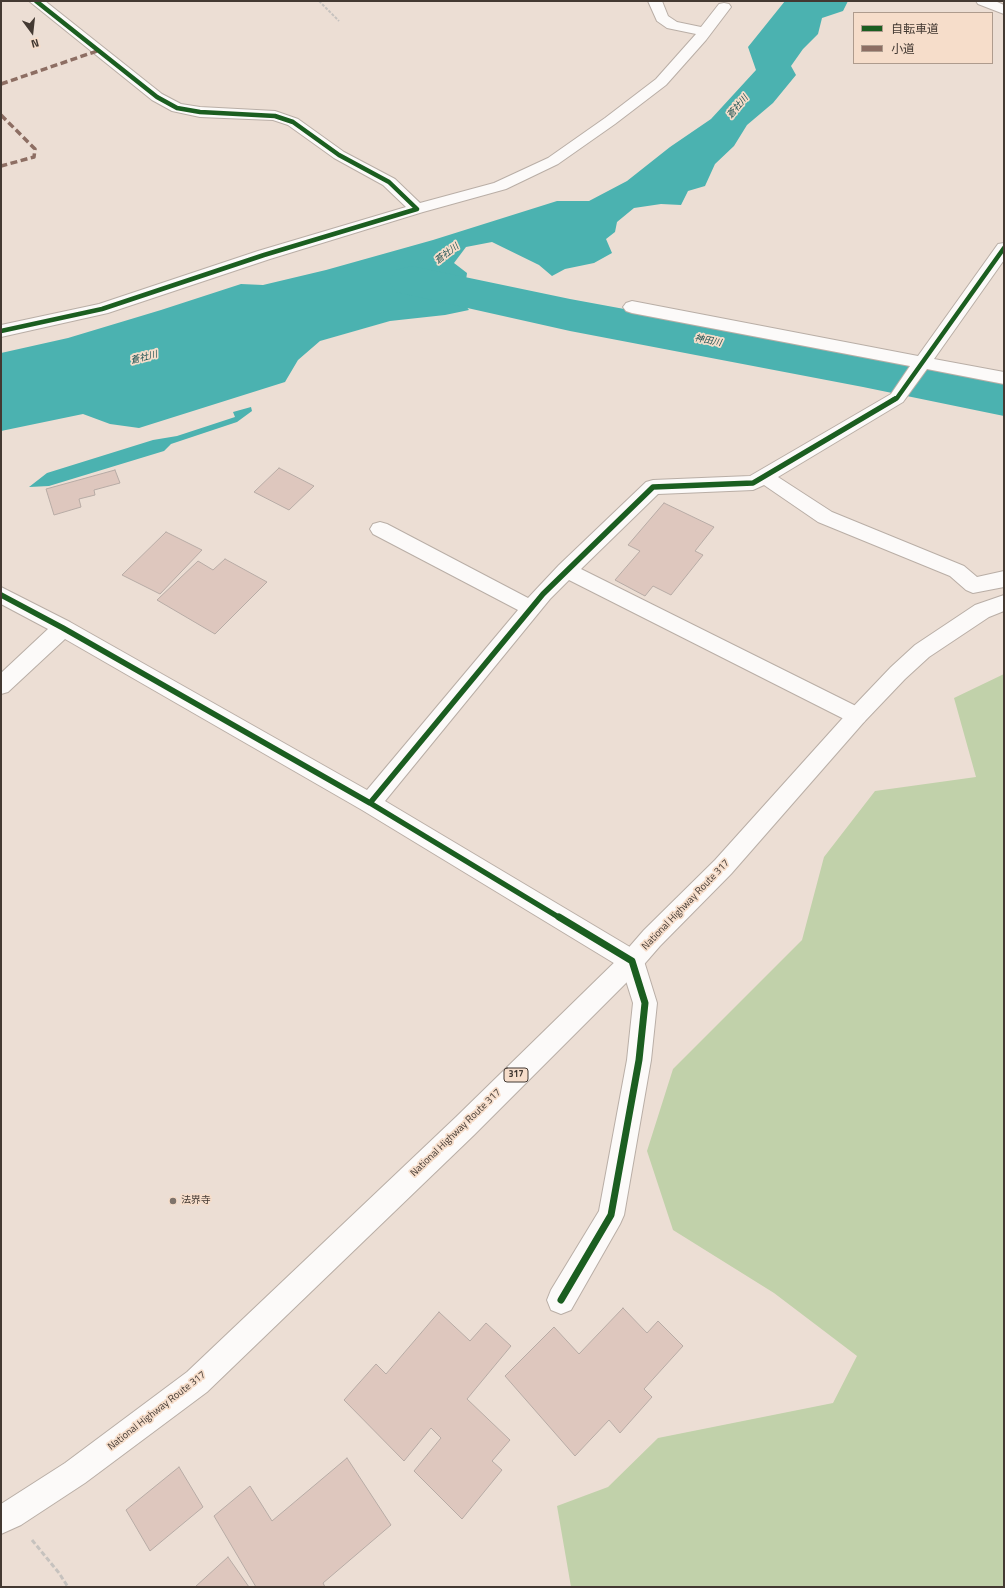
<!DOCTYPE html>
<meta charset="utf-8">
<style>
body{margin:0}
#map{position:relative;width:1005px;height:1588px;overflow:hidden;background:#ecded4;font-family:"Titillium Web","Noto Sans JP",sans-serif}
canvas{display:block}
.frame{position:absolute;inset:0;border:2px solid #433932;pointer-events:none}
.legend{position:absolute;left:853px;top:12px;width:140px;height:52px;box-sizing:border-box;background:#f6ddca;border:1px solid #ae9b8d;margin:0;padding:5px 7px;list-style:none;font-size:12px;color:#433932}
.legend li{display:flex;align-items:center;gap:8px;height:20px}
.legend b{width:20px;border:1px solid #ae9b8d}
.north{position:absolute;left:12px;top:12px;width:40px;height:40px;-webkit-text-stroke:3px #f6ddca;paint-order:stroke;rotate:165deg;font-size:11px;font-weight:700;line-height:16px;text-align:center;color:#433932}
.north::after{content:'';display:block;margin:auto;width:14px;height:18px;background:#433932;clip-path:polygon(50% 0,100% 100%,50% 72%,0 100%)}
</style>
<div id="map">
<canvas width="1005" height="1588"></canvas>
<div class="frame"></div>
<ul class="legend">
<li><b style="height:5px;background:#1b5e20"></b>自転車道</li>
<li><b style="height:5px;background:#8d6e63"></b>小道</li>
</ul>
<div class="north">N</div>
</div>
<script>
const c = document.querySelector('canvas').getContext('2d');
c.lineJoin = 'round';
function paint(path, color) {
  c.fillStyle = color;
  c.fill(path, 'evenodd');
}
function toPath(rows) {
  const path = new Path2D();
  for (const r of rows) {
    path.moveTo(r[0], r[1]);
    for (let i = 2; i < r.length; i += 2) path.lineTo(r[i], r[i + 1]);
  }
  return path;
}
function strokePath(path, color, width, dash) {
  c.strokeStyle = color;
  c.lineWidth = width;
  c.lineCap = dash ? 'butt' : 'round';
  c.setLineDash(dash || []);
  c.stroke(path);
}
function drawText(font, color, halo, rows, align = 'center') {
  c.font = font + ' "Titillium Web","Noto Sans JP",sans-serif';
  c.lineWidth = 3.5;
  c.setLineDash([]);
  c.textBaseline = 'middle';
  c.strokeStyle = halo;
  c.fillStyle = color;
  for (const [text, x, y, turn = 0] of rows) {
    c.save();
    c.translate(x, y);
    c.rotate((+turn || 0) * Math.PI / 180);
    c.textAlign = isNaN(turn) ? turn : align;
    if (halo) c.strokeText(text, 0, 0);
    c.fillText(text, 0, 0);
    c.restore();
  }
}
paint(toPath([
 [1004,674,1004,1587,571,1587,557,1506,608,1487,658,1438,833,1403,857,1356,774,1293,673,1230,647,1151,673,1069,802,940,824,857,875,791,976,777,954,698]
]), '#c1d1aa');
paint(toPath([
 [785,1,848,1,843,11,822,18,818,34,803,49,791,66,796,75,773,103,747,125,734,146,715,164,705,186,688,191,681,205,661,204,634,208,617,222,615,232,606,239,612,253,594,263,565,269,552,276,539,265,492,242,466,247,454,263,467,273,463,302,469,310,445,315,390,321,320,341,298,360,285,382,139,428,110,424,83,414,1,431,1,353,68,338,161,310,241,284,263,285,326,270,433,240,557,201,589,201,627,181,670,147,711,119,756,70,748,47],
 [251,407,252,411,237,422,171,444,164,451,49,486,29,487,47,473,153,440,177,436,235,417,233,412]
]), '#4bb2b0');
paint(toPath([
 [412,266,570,299,863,353,1004,382,1004,416,863,387,570,331,396,292,389,281,396,270,412,266]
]), '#4bb2b0');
const building = toPath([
 [279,468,314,486,289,510,254,492,279,468],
 [115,470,120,483,94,490,95,495,79,499,81,507,54,515,46,489,115,470],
 [664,503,714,527,695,551,703,555,671,595,653,586,645,596,615,580,640,551,628,545,664,503],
 [166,532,202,550,160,594,122,575,166,532],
 [225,559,267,582,215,634,157,600,198,561,213,570,225,559],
 [623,1308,647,1333,658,1321,683,1346,644,1389,652,1397,620,1433,609,1420,575,1456,505,1376,554,1327,579,1354,623,1308],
 [439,1312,470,1341,486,1323,511,1346,467,1399,510,1440,492,1461,502,1470,462,1519,414,1471,441,1438,431,1428,404,1461,344,1400,376,1364,386,1374,439,1312],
 [347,1458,391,1525,323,1583,325,1587,256,1587,214,1516,250,1486,272,1521,347,1458],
 [179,1467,203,1507,150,1551,126,1510,179,1467],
 [228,1557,249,1587,195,1587,228,1557]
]);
paint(building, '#dec7be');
strokePath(building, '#b7aba5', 1);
const street = toPath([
 [29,1,45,1,162,94,181,104,200,107,275,111,298,119,344,152,395,179,420,203,494,183,548,158,605,118,656,79,696,34,667,28,657,21,648,1,662,1,668,16,677,22,701,27,719,4,724,3,729,4,731,7,706,40,666,85,615,124,558,164,506,189,423,212,270,259,108,313,1,337,1,325,99,304,258,251,406,207,383,185,334,158,288,125,273,120,200,117,172,111,152,100,29,1],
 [976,1,995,1,1004,5,1004,14,978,4,976,1],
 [1004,243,1004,260,934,359,1004,372,1004,384,927,369,903,402,778,477,832,512,964,566,977,577,1004,571,1004,587,973,593,966,590,950,576,818,522,764,485,753,490,658,494,581,569,864,710,868,716,864,722,857,725,850,722,569,580,550,599,385,801,640,953,644,961,657,1003,651,1060,624,1215,620,1224,571,1310,561,1314,551,1310,547,1300,551,1290,599,1211,627,1060,633,1003,622,968,362,810,65,639,8,692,1,694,1,673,48,629,1,604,1,587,70,622,367,790,518,610,373,534,370,529,373,524,380,522,387,524,528,598,559,565,646,482,653,480,750,476,891,394,910,366,632,313,626,311,623,307,626,303,632,301,918,356,998,244,1004,243]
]);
const highway = toPath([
 [1004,595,1004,611,989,617,929,657,905,679,864,722,731,874,660,946,640,969,474,1135,207,1392,85,1483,21,1525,1,1534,1,1504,65,1463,187,1372,456,1117,624,953,644,930,715,860,850,710,891,667,915,645,975,605,1004,595]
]);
strokePath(street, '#b9aea6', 2);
strokePath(highway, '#b9aea6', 2);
strokePath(toPath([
 [319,1,339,21]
]), '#c6c2be', 2, [3, 1.5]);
strokePath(toPath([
 [32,1540,59,1573,68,1587]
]), '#c6c2be', 3, [5, 2.5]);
paint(street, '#fcfaf9');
paint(highway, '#fcfaf9');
strokePath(toPath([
 [1,84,100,50],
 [1,115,35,149,34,157,1,166]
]), '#8d6e63', 3.5, [7, 3.5]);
strokePath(toPath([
 [1,331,102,309,264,255,417,209,389,182,339,155,293,122,275,116,200,112,177,108,157,97,36,1],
 [893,400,897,398,1004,248]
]), '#1b5e20', 4.5);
strokePath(toPath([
 [1,595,63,628,370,803,560,918],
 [370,803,543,594,653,487,753,483,895,399]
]), '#1b5e20', 5.5);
strokePath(toPath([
 [559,917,632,961,645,1003,639,1060,611,1215,561,1300]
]), '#1b5e20', 7);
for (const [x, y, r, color] of [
 [173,1201,4,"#7e736b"]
]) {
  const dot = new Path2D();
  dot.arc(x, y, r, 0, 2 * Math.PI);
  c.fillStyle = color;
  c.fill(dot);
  strokePath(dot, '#f6ddca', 1.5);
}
drawText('italic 9px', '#205455', '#f6ddca', [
 ["蒼社川",738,107,-50],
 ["蒼社川",447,254,-38],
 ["神田川",708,341,11],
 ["蒼社川",144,358,-15]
]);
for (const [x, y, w] of [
 [516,1075,24]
]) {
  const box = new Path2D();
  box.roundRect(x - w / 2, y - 7, w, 14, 3);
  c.fillStyle = '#f6ddca';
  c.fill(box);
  strokePath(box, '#433932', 1);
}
drawText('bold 9px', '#433932', null, [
 ["317",516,1075]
]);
drawText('10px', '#433932', '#f6ddca', [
 ["National Highway Route 317",686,905,-46],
 ["National Highway Route 317",456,1133,-44],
 ["National Highway Route 317",157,1411,-38]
]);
drawText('10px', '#433932', '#f6ddca', [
 ["法界寺",181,1201]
], 'left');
</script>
